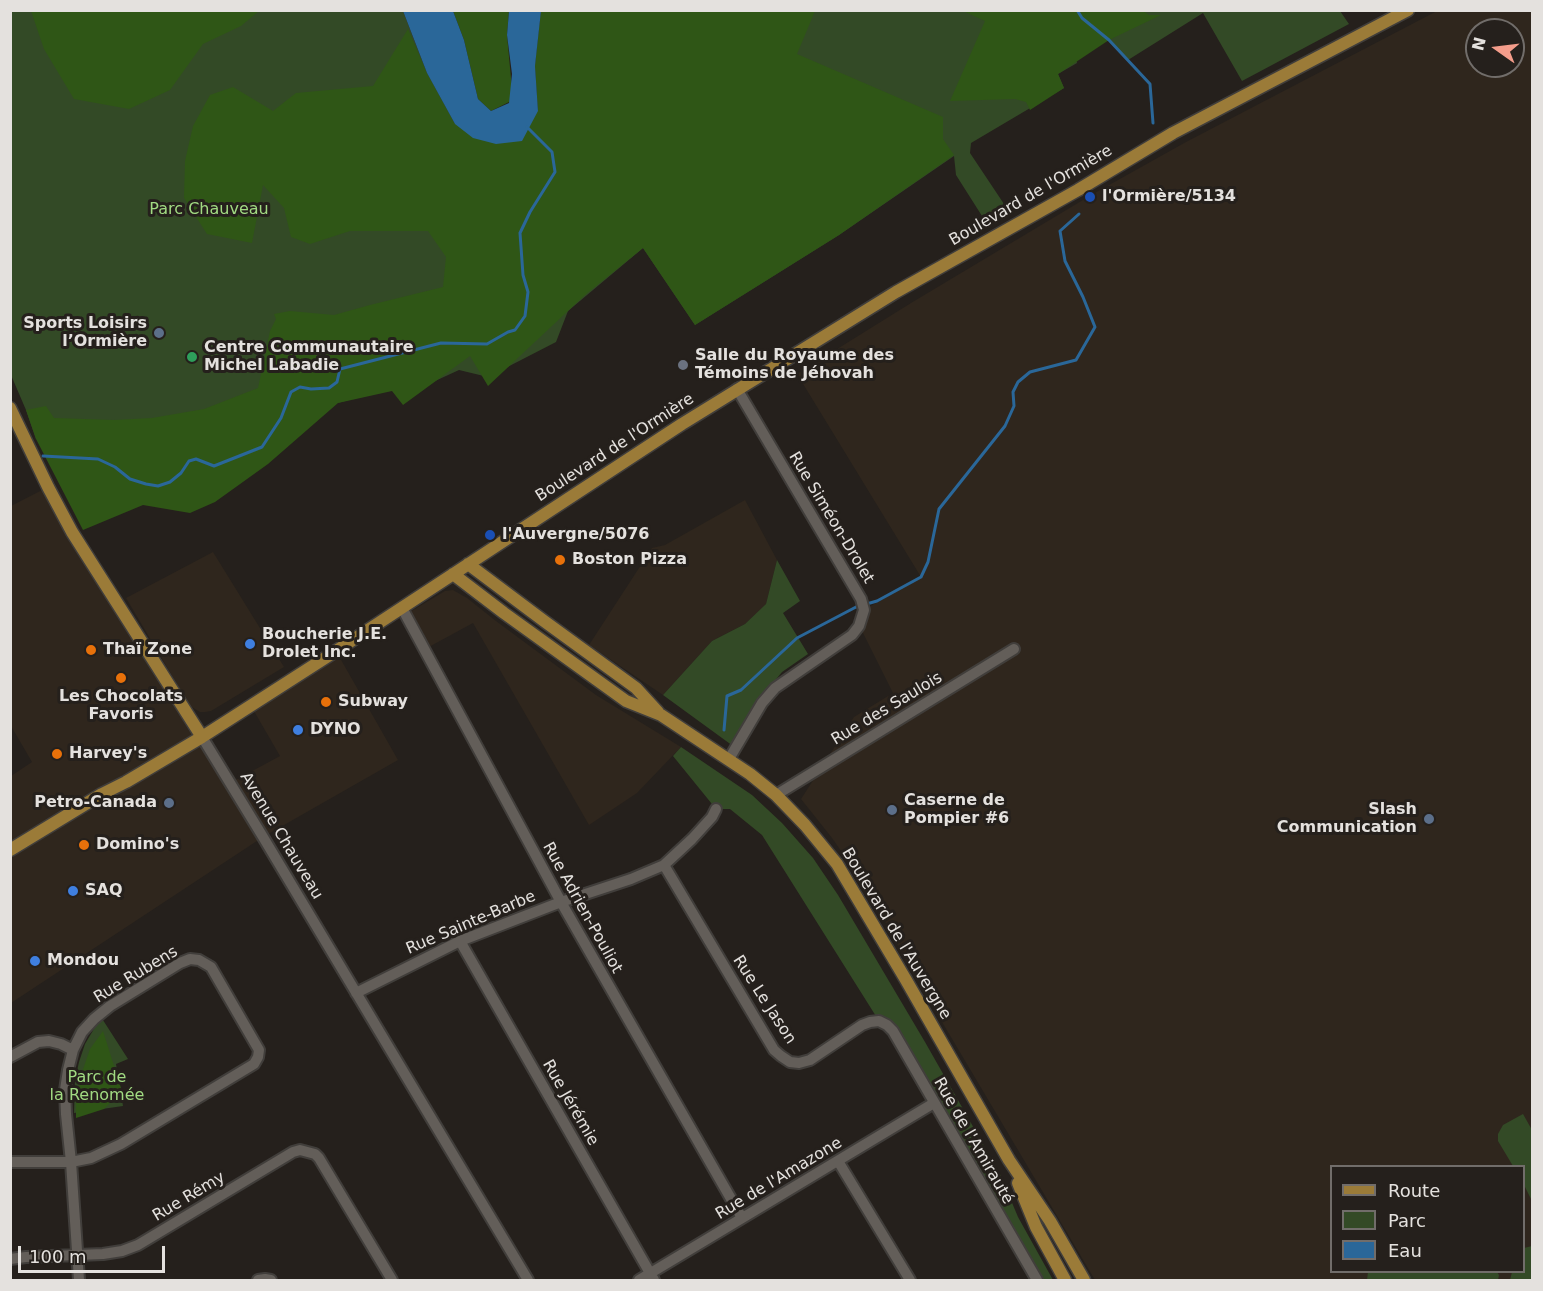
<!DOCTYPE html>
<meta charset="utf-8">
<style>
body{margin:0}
#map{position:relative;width:1543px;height:1291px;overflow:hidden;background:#25201c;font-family:"DejaVu Sans",sans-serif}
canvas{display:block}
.frame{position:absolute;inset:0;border:12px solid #e4e1de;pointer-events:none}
.legend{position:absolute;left:1330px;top:1165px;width:195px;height:108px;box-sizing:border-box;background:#25201c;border:2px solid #716d6a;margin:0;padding:8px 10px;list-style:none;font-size:18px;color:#e4e1de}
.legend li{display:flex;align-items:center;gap:12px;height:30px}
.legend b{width:30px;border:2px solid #716d6a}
.north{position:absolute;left:1465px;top:18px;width:60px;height:60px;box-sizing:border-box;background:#25201c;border:2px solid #716d6a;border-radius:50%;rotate:284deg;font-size:16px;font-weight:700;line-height:24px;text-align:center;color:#e4e1de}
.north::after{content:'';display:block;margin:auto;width:21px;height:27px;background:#f49d8b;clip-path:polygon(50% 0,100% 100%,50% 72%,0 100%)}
.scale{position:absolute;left:18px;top:1246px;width:147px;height:27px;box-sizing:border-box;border:3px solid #e4e1de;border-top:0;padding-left:8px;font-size:18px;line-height:21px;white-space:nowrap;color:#e4e1de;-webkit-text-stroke:4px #25201c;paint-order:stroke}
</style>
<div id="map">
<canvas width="1543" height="1291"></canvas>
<div class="frame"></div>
<ul class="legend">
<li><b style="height:8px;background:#9b7b38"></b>Route</li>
<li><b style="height:16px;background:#334a26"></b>Parc</li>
<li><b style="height:16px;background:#2a6799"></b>Eau</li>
</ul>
<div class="north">N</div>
<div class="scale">100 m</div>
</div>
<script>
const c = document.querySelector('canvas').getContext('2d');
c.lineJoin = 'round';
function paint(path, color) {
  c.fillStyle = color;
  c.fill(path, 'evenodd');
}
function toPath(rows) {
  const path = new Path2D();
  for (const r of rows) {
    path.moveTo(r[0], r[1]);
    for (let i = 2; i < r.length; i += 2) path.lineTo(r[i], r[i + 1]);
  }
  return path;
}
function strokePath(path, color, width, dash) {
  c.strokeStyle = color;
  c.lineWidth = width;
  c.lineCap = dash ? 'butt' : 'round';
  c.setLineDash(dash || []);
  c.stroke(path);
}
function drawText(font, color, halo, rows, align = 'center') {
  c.font = font + ' "DejaVu Sans",sans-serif';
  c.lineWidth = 6;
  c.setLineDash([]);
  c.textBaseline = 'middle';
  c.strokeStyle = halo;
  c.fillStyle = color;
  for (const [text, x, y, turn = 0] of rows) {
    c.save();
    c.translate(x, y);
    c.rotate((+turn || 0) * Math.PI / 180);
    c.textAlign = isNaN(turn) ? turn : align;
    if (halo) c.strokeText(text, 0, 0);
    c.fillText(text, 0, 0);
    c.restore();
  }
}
paint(toPath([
 [1437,11,1532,11,1532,1280,1095,1280,910,968,867,888,832,838,801,799,854,717,893,693,862,631,864,610,921,577,797,374,911,303,1093,194,1186,142],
 [1477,30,1513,30,1513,66,1477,66],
 [1332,1166,1524,1166,1524,1272,1332,1272],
 [48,487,230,783,280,756,251,706,336,651,398,760,263,837,11,1003,11,776,32,762,11,726,11,506],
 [745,500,777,560,766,604,757,613,745,624,712,641,663,695,589,645,652,548,665,545],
 [213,552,284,667,211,711,205,712,200,712,190,706,126,598],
 [453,590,467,598,496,621,596,695,681,747,637,793,589,825,473,623,427,648,408,613,445,591]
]), '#2f261d');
paint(toPath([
 [10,11,403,11,427,73,455,124,538,111,535,66,541,11,1066,11,1077,63,1058,74,1064,88,971,143,970,153,1010,213,989,227,956,175,954,156,839,235,695,325,643,248,568,311,556,342,488,377,459,370,422,387,398,387,281,418,36,439,26,410,11,375],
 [1077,11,1340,11,1349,24,1242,81,1203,13,1128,60],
 [777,560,800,601,783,613,808,654,782,672,769,688,733,746,663,695,712,641,745,624,766,604],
 [681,747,752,795,782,823,813,858,838,895,925,1042,1000,1174,1018,1217,1053,1280,1037,1280,893,1031,879,1021,762,835,730,809,716,809,673,756],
 [101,1017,128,1059,116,1064,123,1106,74,1113,75,1080,79,1062,85,1044],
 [1523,1114,1532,1130,1532,1201,1524,1185,1524,1166,1513,1166,1498,1141,1498,1134,1503,1125],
 [1532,1246,1532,1280,1510,1280,1512,1272,1524,1272,1524,1248],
 [1368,1272,1497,1272,1499,1275,1498,1280,1367,1280]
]), '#334a26');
paint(toPath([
 [1142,10,1149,15,1161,15,1109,40,1058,74,1064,88,1030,110,1026,102,1015,99,950,101,985,21,963,11],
 [31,11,31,10,259,11,241,26,203,44,170,90,129,109,74,99,44,49],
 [453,11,509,11,507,35,513,100,491,111,478,99,464,40],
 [541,11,815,11,797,54,943,117,943,139,954,155,839,235,695,325,643,248,585,295,488,386,470,356,403,405,392,391,338,403,268,464,215,502,190,513,143,505,83,530,36,439,26,410,46,406,54,418,114,420,152,418,204,409,258,388,270,331,276,319,274,314,290,311,334,315,370,305,443,287,446,257,428,231,350,231,310,244,291,237,284,208,263,185,252,243,207,234,184,198,185,161,193,126,210,95,233,87,273,111,296,93,373,86,408,29,427,73,455,124,538,111,535,66],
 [103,1031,122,1091,104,1109,76,1118,76,1098,80,1078,90,1049]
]), '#2f5616');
paint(toPath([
 [403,11,453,11,464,40,478,99,491,111,509,103,512,74,507,35,509,11,541,11,535,66,538,111,522,141,496,144,473,138,455,124,427,73]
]), '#2a6799');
strokePath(toPath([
 [1077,10,1082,18,1109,40,1150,84,1153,123],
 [43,456,98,459,115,467,130,479,146,484,158,486,170,482,181,473,189,461,196,459,214,466,262,447,281,418,291,392,300,387,311,389,329,388,337,382,340,369,441,343,487,344,508,332,515,330,525,316,528,292,523,275,520,233,530,212,555,172,552,152,527,127],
 [724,730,727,696,741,690,797,638,856,607,877,601,921,577,928,562,939,509,1005,426,1014,406,1013,392,1018,382,1030,372,1076,360,1095,327,1083,297,1065,261,1060,231,1079,214]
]), '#2a6799', 3);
const minor = toPath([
 [402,608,561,902,742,1218],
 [202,737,263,837,528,1280],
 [729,759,762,703,775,688,852,635,859,626,864,610,861,599,737,389],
 [776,795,1014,649],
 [664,865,774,1050,781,1056,790,1062,799,1063,810,1060,862,1025,870,1022,879,1021,887,1025,893,1031,1037,1280],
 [460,941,654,1280],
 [356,993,460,941,561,902,631,879,664,865,692,839,712,817,716,809],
 [10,1057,38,1042,49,1041,61,1044,73,1050],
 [838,1161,910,1280],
 [10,1162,71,1162,91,1158,121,1144,254,1064,258,1057,259,1050,211,967,199,960,190,959,180,963,110,1006,94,1019,82,1032,73,1050,68,1070,65,1090,66,1114,71,1162,79,1280],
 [10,1259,26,1257,103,1254,122,1251,138,1245,293,1152,300,1150,315,1154,319,1158,392,1280],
 [258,1280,265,1279,271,1280],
 [639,1280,934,1103]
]);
const major = toPath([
 [10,408,48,487,72,532,202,737],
 [468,564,544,621,636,688,658,712],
 [453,574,504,613,626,701,661,715,750,774,776,795,805,825,837,864,906,980,1009,1160,1050,1221,1084,1280],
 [10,850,102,794,126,782,202,737,336,651,682,424,896,292,1078,190,1173,133,1408,10],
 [1018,1183,1036,1227,1065,1280]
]);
strokePath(minor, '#413e3b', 14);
strokePath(major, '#413e3b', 15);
strokePath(minor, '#635e59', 10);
strokePath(major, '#9b7b38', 12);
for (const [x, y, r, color] of [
 [1090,197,6,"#1a4fb4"],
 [159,333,6,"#5c6f8a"],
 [192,357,6,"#2e9e5b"],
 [683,365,6,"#6b7280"],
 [490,535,6,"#1a4fb4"],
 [560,560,6,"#e8710a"],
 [250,644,6,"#3f7fe0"],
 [91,650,6,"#e8710a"],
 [121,678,6,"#e8710a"],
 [326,702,6,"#e8710a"],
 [298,730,6,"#3f7fe0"],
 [57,754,6,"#e8710a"],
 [169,803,6,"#5c6f8a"],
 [892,810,6,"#5c6f8a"],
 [1429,819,6,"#5c6f8a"],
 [84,845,6,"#e8710a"],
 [73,891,6,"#3f7fe0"],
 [35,961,6,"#3f7fe0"]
]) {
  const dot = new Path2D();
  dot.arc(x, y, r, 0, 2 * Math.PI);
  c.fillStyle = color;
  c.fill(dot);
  strokePath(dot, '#25201c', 2);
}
drawText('16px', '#e4e1de', '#25201c', [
 ["Boulevard de l'Ormière",1031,196,-30],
 ["Boulevard de l'Ormière",615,448,-33],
 ["Rue Siméon-Drolet",831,518,59],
 ["Rue des Saulois",887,709,-31],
 ["Avenue Chauveau",281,836,59],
 ["Rue Adrien-Pouliot",582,908,61],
 ["Rue Sainte-Barbe",471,923,-23],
 ["Boulevard de l'Auvergne",896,934,59],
 ["Rue Rubens",136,975,-31],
 ["Rue Le Jason",764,1000,57],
 ["Rue Jérémie",570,1103,60],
 ["Rue de l'Amirauté",973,1141,60],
 ["Rue de l'Amazone",779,1179,-31],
 ["Rue Rémy",189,1197,-31]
]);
drawText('bold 16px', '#e4e1de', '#25201c', [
 ["l'Ormière/5134",1102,197],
 ["Sports Loisirs",147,324,"right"],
 ["l’Ormière",147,342,"right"],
 ["Centre Communautaire",204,348],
 ["Michel Labadie",204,366],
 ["Salle du Royaume des",695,356],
 ["Témoins de Jéhovah",695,374],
 ["l'Auvergne/5076",502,535],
 ["Boston Pizza",572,560],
 ["Boucherie J.E.",262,635],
 ["Drolet Inc.",262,653],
 ["Thaï Zone",103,650],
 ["Les Chocolats",121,697,"center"],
 ["Favoris",121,715,"center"],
 ["Subway",338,702],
 ["DYNO",310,730],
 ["Harvey's",69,754],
 ["Caserne de",904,801],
 ["Pompier #6",904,819],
 ["Petro-Canada",157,803,"right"],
 ["Slash",1417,810,"right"],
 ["Communication",1417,828,"right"],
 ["Domino's",96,845],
 ["SAQ",85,891],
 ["Mondou",47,961]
], 'left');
drawText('16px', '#a1da82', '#25201c', [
 ["Parc Chauveau",209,210],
 ["Parc de",97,1078],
 ["la Renomée",97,1096]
]);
</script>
